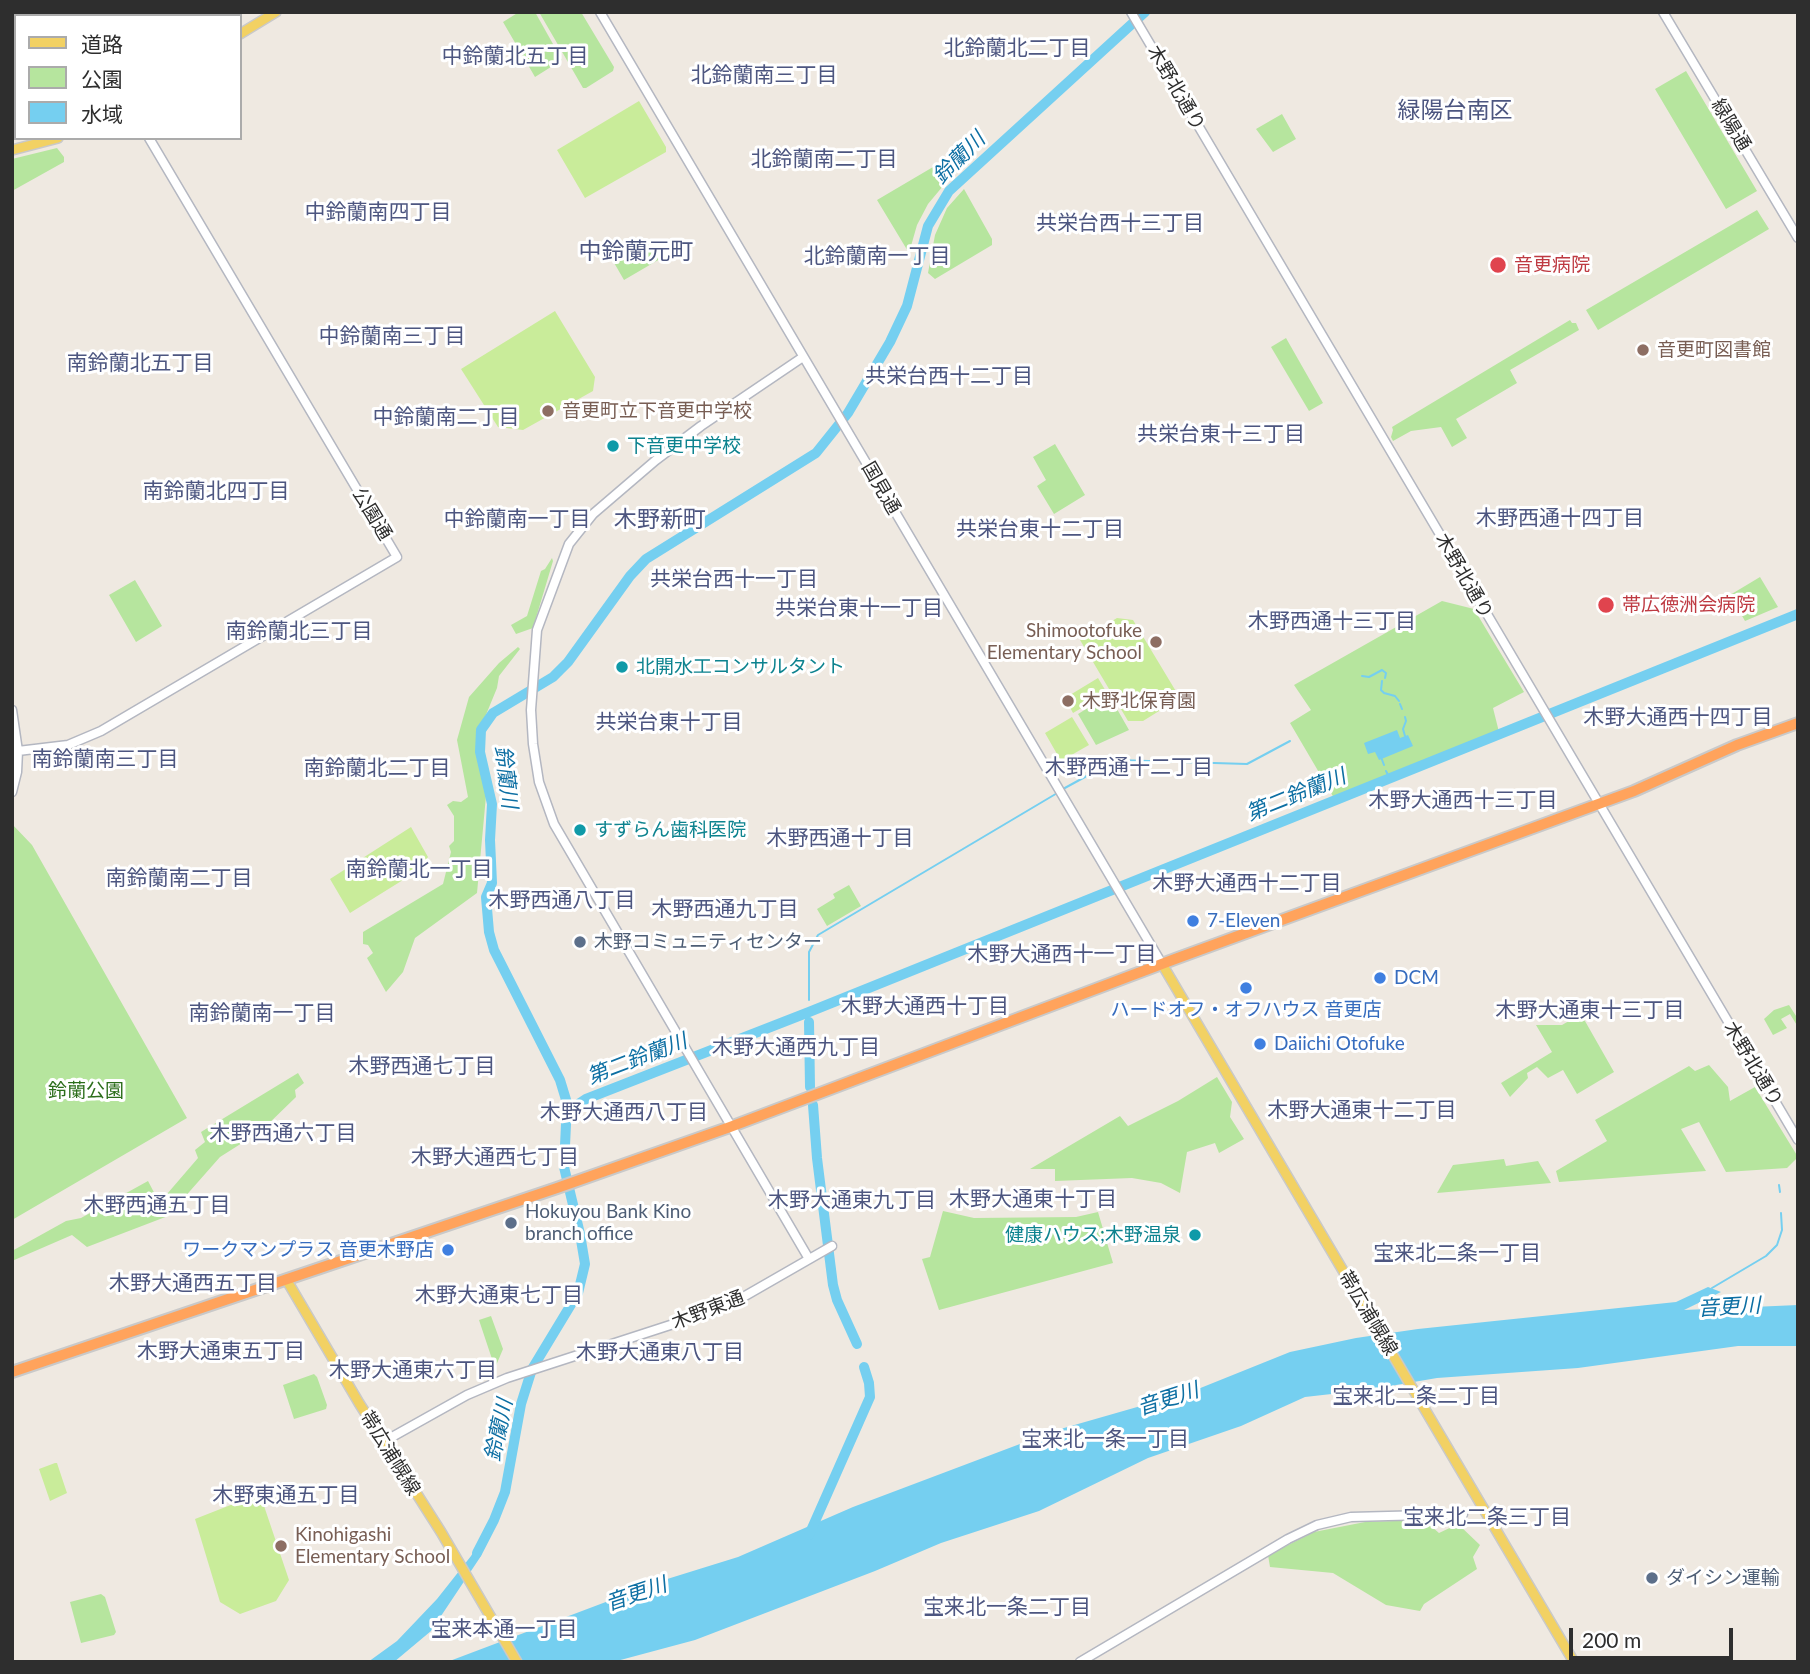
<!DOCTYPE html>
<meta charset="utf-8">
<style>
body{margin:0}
#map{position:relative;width:1810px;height:1674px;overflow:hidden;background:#efe9e1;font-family:Lato,"Noto Sans JP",sans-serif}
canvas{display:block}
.frame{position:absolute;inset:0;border:14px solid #2e2e2e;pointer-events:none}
.legend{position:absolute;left:14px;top:14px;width:228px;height:126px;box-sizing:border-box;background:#fff;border:2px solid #ababab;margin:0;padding:9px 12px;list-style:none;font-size:21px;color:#2e2e2e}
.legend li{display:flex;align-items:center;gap:14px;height:35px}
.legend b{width:35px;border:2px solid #ababab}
.scale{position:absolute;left:1569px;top:1628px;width:164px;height:32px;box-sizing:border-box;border:4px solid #2e2e2e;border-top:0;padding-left:9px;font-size:21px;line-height:24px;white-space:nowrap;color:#2e2e2e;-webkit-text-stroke:5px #fff;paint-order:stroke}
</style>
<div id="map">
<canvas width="1810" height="1674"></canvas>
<div class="frame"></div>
<ul class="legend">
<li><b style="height:9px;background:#f2d163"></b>道路</li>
<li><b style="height:19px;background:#b6e59e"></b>公園</li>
<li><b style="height:19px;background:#75cff0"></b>水域</li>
</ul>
<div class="scale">200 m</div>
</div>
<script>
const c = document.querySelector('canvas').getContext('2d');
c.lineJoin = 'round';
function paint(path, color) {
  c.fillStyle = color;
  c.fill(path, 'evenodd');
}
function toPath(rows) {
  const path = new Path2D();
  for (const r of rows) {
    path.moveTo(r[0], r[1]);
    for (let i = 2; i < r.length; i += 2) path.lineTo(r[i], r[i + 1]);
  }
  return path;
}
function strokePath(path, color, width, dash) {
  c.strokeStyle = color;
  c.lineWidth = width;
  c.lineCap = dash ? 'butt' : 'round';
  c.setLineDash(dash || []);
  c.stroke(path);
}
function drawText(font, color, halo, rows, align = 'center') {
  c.font = font + ' Lato,"Noto Sans JP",sans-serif';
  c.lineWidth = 6;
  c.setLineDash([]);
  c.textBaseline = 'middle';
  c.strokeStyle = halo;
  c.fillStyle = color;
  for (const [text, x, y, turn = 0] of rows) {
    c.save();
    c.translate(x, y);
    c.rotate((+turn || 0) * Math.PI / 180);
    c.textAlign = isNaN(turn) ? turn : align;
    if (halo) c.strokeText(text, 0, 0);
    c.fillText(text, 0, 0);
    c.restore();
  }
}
paint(toPath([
 [519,12,535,12,562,60,535,77,503,22],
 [539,12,581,12,614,67,613,71,586,88,583,88],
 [1686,71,1757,191,1726,209,1655,89],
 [1282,114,1296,139,1273,152,1256,129],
 [967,147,976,156,948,180,928,204,917,225,909,253,877,200],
 [57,148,64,157,64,162,12,191,12,159],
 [964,189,992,239,992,245,935,279,928,273,935,235,947,208],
 [1757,210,1769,229,1598,330,1586,310],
 [649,240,660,259,624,280,613,261],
 [1570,320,1572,323,1576,323,1579,330,1510,370,1517,383,1456,419,1467,438,1452,447,1441,427,1411,431,1393,441,1391,437,1393,430,1392,427],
 [1286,338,1323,403,1309,411,1271,347],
 [1055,444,1085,495,1054,514,1037,486,1046,480,1033,457],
 [552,558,553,561,533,628,516,634,511,625,527,616,541,571,545,569],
 [1760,577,1778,607,1745,621,1730,595],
 [135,580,162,626,136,642,109,595],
 [1442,601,1474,609,1524,692,1493,708,1499,732,1334,798,1290,723,1311,710,1294,685],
 [518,647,520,649,499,676,497,688,476,739,486,796,477,893,415,938,403,972,386,992,367,958,373,953,368,945,363,944,363,932,443,884,451,852,449,846,454,841,454,816,447,805,453,801,461,802,468,797,457,740,469,697,499,663],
 [1109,695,1129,730,1096,745,1078,714],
 [12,824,32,845,187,1118,12,1220],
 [849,885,861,906,827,926,817,909,835,898,833,894],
 [1789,1005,1798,1019,1798,1027,1790,1014,1781,1019,1787,1028,1773,1035,1764,1019,1774,1010],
 [1581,1014,1614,1072,1577,1094,1563,1070,1548,1078,1537,1067,1527,1073,1528,1078,1510,1097,1501,1083,1552,1052,1536,1025,1562,1025],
 [1709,1065,1728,1087,1730,1101,1755,1087,1798,1157,1787,1168,1726,1172,1699,1122,1681,1129,1706,1171,1559,1182,1556,1171,1607,1141,1595,1120,1689,1066,1695,1071],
 [298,1073,304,1083,295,1090,296,1097,261,1131,220,1157,168,1216,87,1247,72,1235,12,1261,12,1251,66,1221,81,1218,148,1181,158,1200,167,1194,198,1158,195,1150,205,1142,201,1132],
 [1217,1077,1232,1102,1230,1117,1244,1139,1219,1153,1215,1143,1187,1152,1180,1193,1161,1183,1132,1178,1055,1181,1055,1169,1030,1169,1120,1116,1128,1126,1178,1101],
 [1504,1159,1506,1166,1538,1161,1551,1183,1437,1193,1453,1165],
 [943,1211,974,1218,1076,1217,1098,1212,1113,1263,939,1310,922,1259,930,1257],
 [491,1316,503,1349,495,1368,479,1320],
 [314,1374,317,1377,327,1405,326,1409,294,1419,283,1385],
 [1424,1520,1439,1533,1458,1524,1480,1545,1473,1557,1477,1569,1424,1604,1420,1611,1386,1605,1333,1573,1270,1567,1268,1555,1314,1532,1365,1522],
 [101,1594,105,1597,116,1632,114,1635,81,1643,70,1602]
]), '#b6e59e');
paint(toPath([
 [639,101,666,147,666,152,585,198,557,150],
 [555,311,595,377,593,391,523,430,498,427,461,369],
 [1117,618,1133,620,1180,698,1143,721,1128,721,1080,640],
 [1098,678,1107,693,1073,713,1065,698],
 [1072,717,1089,745,1061,761,1045,733],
 [411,827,428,857,419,870,350,913,330,879],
 [55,1463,57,1463,67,1493,50,1501,39,1469],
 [251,1497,262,1500,289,1580,276,1601,240,1614,220,1602,195,1519]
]), '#c9ec9a');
paint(toPath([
 [1397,730,1400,738,1408,735,1413,746,1379,760,1375,752,1368,754,1364,743],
 [1708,1287,1721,1292,1684,1310,1798,1305,1798,1346,1738,1346,1578,1368,1437,1378,1367,1390,1305,1397,1241,1426,1148,1458,1039,1511,941,1543,875,1571,695,1640,613,1662,447,1662,664,1580,738,1557,853,1507,1057,1430,1193,1391,1290,1352,1356,1338,1418,1329,1676,1302],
 [485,1540,481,1556,431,1631,394,1662,368,1662,397,1641,437,1599,471,1556,480,1541]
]), '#75cff0');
strokePath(toPath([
 [1362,676,1369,677,1382,670,1386,673,1385,678],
 [1382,681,1381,690,1384,693,1395,696,1399,701],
 [1400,704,1402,709],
 [1405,717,1406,721,1403,729,1405,736],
 [1381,757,1384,765],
 [1386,771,1390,779],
 [1063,789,1116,760,1247,764,1290,741],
 [809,1000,809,952,818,935,1059,792],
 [812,1009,813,1011],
 [1779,1185,1780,1192],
 [1712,1288,1766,1256,1777,1245,1782,1230,1781,1213]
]), '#75cff0', 2);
strokePath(toPath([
 [809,1022,810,1087],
 [813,1105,817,1158,833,1285,837,1300,857,1344],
 [565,1120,577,1105,586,1099,809,1012,1798,614],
 [809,1535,870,1397,869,1383,864,1367],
 [477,1553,494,1520,505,1492,521,1404,532,1369,578,1293,585,1264,580,1234,564,1167,567,1103,560,1080,494,950,489,932,486,897,492,883,490,840,492,804,480,752,481,730,493,713,553,677,568,662,630,576,646,559,816,453,848,413,890,342,907,306,928,226,949,191,1145,12]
]), '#75cff0', 10);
const secondary = toPath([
 [75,12,77,16],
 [600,12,1162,964],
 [1131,12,1798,1140],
 [1663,12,1798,238],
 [803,357,701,426,656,460,593,514,569,544,537,630,531,710,533,744,539,782,554,824,809,1259],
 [12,710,18,751,17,772,12,792],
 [18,751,68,745,101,731,397,557,149,138],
 [383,1442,467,1395,507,1378,695,1317,738,1300,832,1246],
 [1080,1662,1288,1539,1317,1525,1351,1517,1463,1514]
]);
const primary = toPath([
 [240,34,276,12],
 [12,150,58,138],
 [1162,964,1574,1662],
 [286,1279,359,1403,441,1532,517,1662]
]);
const highway = toPath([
 [12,1372,557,1188,730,1127,1175,959,1634,791,1737,745,1798,723]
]);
strokePath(secondary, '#b4b7c1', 11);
strokePath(primary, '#c9c9c9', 12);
strokePath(highway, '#c9c9c9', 14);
strokePath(secondary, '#fff', 8);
strokePath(primary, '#f2d163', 9);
strokePath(highway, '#ffa35c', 10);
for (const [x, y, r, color] of [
 [1498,265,9,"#e0444e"],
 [1643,350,7,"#8d6e63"],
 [548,411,7,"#8d6e63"],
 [613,446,7,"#0f9aa8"],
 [1606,605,9,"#e0444e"],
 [1156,642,7,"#8d6e63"],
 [622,667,7,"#0f9aa8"],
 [1068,701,7,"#8d6e63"],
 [580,830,7,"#0f9aa8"],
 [1193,921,7,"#3f7fe0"],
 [580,942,7,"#5c6f8a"],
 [1380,978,7,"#3f7fe0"],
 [1246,988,7,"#3f7fe0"],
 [1260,1044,7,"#3f7fe0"],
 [511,1223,7,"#5c6f8a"],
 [1195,1235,7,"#0f9aa8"],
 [448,1250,7,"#3f7fe0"],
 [281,1546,7,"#8d6e63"],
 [1652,1578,7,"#5c6f8a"]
]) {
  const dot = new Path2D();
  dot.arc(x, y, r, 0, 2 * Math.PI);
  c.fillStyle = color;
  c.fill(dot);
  strokePath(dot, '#fff', 2.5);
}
drawText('19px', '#2e2e2e', '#fff', [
 ["木野北通り",1176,88,60],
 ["緑陽通",1731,125,59],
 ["国見通",881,488,60],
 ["公園通",372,514,59],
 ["木野北通り",1464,576,60],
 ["木野北通り",1753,1064,59],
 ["木野東通",708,1310,-21],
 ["帯広浦幌線",1368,1313,59],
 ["帯広浦幌線",390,1453,58]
]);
drawText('19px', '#be3a42', '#fff', [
 ["音更病院",1514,265],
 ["帯広徳洲会病院",1622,605]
], 'left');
drawText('19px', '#785e54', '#fff', [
 ["音更町図書館",1657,350],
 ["音更町立下音更中学校",562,411],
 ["Shimootofuke",1142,631,"right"],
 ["Elementary School",1142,653,"right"],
 ["木野北保育園",1082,701],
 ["Kinohigashi",295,1535],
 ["Elementary School",295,1557]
], 'left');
drawText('19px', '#0d838f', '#fff', [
 ["下音更中学校",627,446],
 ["北開水工コンサルタント",636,667],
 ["すずらん歯科医院",594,830],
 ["健康ハウス;木野温泉",1181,1235,"right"]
], 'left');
drawText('19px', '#366cbe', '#fff', [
 ["7-Eleven",1207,921],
 ["DCM",1394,978],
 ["ハードオフ・オフハウス 音更店",1246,1010,"center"],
 ["Daiichi Otofuke",1274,1044],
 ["ワークマンプラス 音更木野店",434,1250,"right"]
], 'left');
drawText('19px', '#4e5e75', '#fff', [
 ["木野コミュニティセンター",594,942],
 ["Hokuyou Bank Kino",525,1212],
 ["branch office",525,1234],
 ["ダイシン運輸",1666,1578]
], 'left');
drawText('19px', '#2c6e1b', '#fff', [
 ["鈴蘭公園",86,1091]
]);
drawText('21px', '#4d5680', '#fff', [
 ["北鈴蘭北二丁目",1017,48],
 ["中鈴蘭北五丁目",515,56],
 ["北鈴蘭南三丁目",764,75],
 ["北鈴蘭南二丁目",824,159],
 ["中鈴蘭南四丁目",378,212],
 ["共栄台西十三丁目",1120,223],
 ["北鈴蘭南一丁目",877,256],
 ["中鈴蘭南三丁目",392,336],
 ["南鈴蘭北五丁目",140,363],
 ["共栄台西十二丁目",949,376],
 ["中鈴蘭南二丁目",446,417],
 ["共栄台東十三丁目",1221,434],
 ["南鈴蘭北四丁目",216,491],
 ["木野西通十四丁目",1560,518],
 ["中鈴蘭南一丁目",517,519],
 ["共栄台東十二丁目",1040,529],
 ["共栄台西十一丁目",734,579],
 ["共栄台東十一丁目",859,608],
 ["木野西通十三丁目",1332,621],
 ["南鈴蘭北三丁目",299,631],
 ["木野大通西十四丁目",1678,717],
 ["共栄台東十丁目",669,722],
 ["南鈴蘭南三丁目",105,759],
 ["木野西通十二丁目",1129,767],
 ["南鈴蘭北二丁目",377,768],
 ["木野大通西十三丁目",1463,800],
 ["木野西通十丁目",840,838],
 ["南鈴蘭北一丁目",419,869],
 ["南鈴蘭南二丁目",179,878],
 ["木野大通西十二丁目",1247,883],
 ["木野西通八丁目",562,900],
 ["木野西通九丁目",725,909],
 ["木野大通西十一丁目",1062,954],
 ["木野大通西十丁目",925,1006],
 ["木野大通東十三丁目",1590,1010],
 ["南鈴蘭南一丁目",262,1013],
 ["木野大通西九丁目",796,1047],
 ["木野西通七丁目",422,1066],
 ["木野大通東十二丁目",1362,1110],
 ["木野大通西八丁目",624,1112],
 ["木野西通六丁目",283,1133],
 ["木野大通西七丁目",495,1157],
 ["木野大通東十丁目",1033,1199],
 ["木野大通東九丁目",852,1200],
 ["木野西通五丁目",157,1205],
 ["宝来北二条一丁目",1457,1253],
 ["木野大通西五丁目",193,1283],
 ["木野大通東七丁目",499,1295],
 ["木野大通東五丁目",221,1351],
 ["木野大通東八丁目",660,1352],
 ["木野大通東六丁目",413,1370],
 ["宝来北二条二丁目",1416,1396],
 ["宝来北一条一丁目",1105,1439],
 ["木野東通五丁目",286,1495],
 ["宝来北二条三丁目",1487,1517],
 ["宝来北一条二丁目",1007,1607],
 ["宝来本通一丁目",504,1629]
]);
drawText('italic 21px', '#0d6fa3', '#fff', [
 ["鈴蘭川",959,158,-45],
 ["鈴蘭川",506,777,83],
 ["第二鈴蘭川",1296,795,-22],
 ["第二鈴蘭川",637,1059,-21],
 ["音更川",1729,1307,-3],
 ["音更川",1168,1399,-18],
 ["鈴蘭川",499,1430,-78],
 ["音更川",636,1594,-19]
]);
drawText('23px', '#4d5680', '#fff', [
 ["緑陽台南区",1455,111],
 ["中鈴蘭元町",636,252],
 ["木野新町",660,520]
]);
</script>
